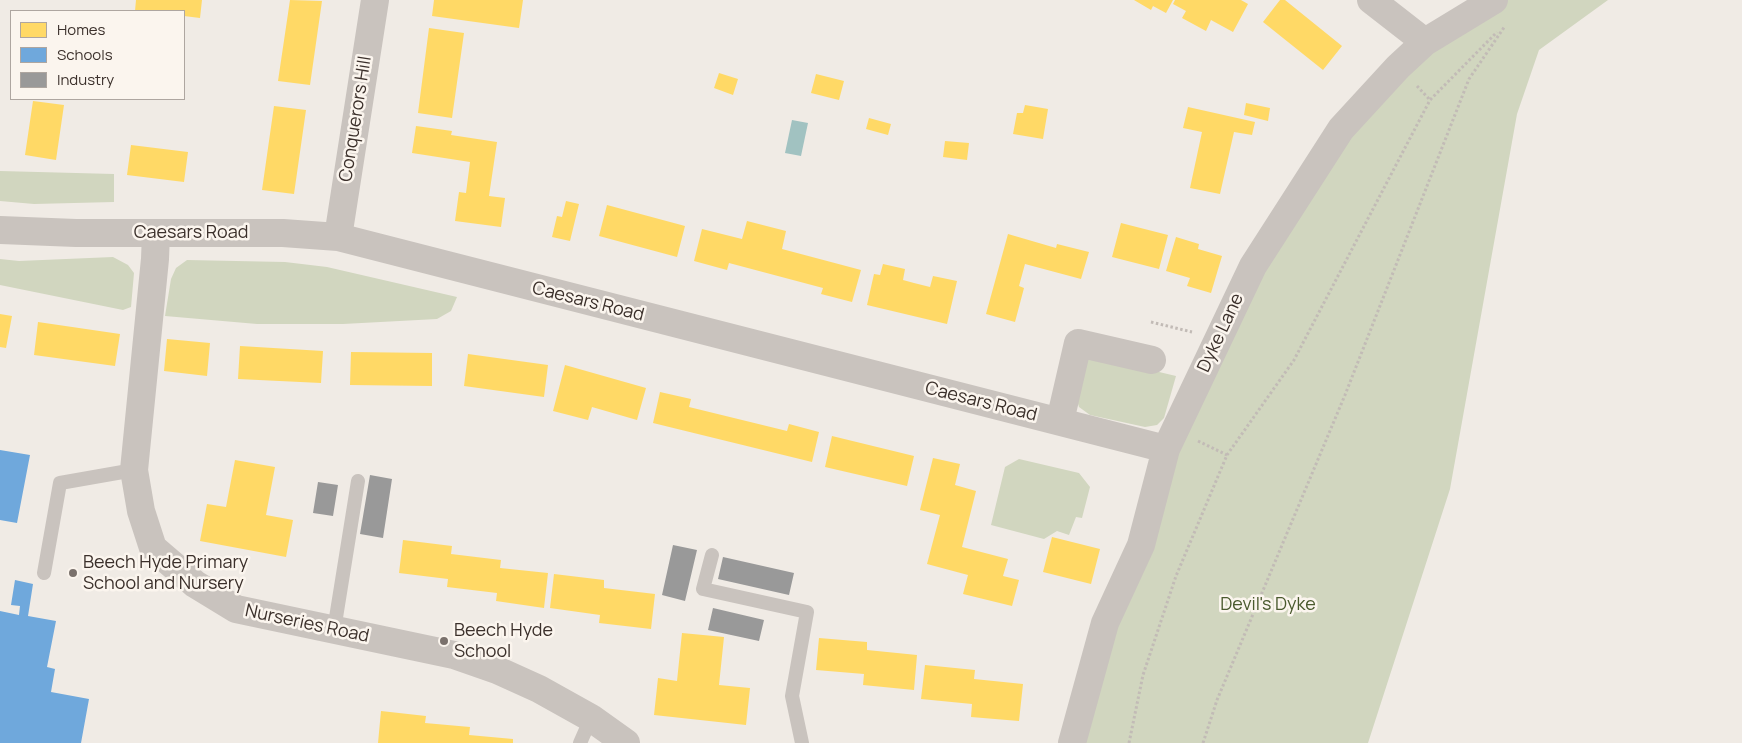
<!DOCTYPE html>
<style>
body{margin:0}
#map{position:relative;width:1742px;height:743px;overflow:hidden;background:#f0ebe5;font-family:Manrope,sans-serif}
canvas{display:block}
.legend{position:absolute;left:10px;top:10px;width:175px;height:90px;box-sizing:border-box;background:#fbf5ee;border:1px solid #aea6a0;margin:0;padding:6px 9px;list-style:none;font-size:15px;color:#3b302b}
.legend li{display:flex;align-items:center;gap:10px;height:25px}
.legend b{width:25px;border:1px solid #aea6a0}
</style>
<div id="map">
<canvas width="1742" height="743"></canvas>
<ul class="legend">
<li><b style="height:14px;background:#ffd966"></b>Homes</li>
<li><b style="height:14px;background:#6fa8dc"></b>Schools</li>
<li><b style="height:14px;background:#999"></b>Industry</li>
</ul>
</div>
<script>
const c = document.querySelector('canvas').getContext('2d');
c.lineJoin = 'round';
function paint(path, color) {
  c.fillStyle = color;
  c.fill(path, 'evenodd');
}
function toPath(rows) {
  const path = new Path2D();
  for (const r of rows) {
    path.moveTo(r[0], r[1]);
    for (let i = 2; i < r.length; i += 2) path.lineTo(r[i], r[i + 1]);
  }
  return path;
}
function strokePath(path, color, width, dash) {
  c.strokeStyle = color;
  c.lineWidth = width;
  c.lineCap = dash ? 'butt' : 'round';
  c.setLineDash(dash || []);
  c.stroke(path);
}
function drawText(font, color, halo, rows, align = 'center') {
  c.font = font + ' Manrope,sans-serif';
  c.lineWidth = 5;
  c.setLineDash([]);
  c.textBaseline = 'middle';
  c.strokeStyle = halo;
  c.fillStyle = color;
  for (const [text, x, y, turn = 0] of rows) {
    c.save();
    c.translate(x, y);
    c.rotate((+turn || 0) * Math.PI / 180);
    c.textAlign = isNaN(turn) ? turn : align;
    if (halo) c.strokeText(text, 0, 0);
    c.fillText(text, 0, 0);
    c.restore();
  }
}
paint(toPath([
 [1504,0,1608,0,1539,50,1517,114,1450,489,1368,743,1077,743,1178,448,1271,257,1353,130,1447,33],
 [0,171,114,174,114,202,34,204,0,201],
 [113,257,128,265,134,273,131,307,123,310,0,285,0,259,19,261],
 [187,260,285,262,327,267,457,297,451,311,437,319,343,324,257,324,165,316,171,279,176,268],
 [1089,357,1096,357,1176,376,1164,418,1157,425,1145,427,1090,415,1079,407,1075,394],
 [1019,459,1079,473,1090,487,1082,518,1076,517,1069,535,1057,531,1044,539,991,525,1005,467]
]), '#d1d6bf');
paint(toPath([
 [792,120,808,123,801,156,785,153]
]), '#a1c2c1');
paint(toPath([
 [136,0,202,0,200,18,184,16,184,11,135,11],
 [290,0,322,1,310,85,278,81],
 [434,0,523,0,519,28,432,16],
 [1134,0,1173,0,1166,13,1153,6,1151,10],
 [1175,0,1241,0,1248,4,1233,32,1211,20,1206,31,1182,18,1186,11,1173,4],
 [1280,0,1285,0,1342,46,1323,70,1263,22],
 [429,28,464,33,452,118,418,113],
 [719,73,738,79,733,95,714,88],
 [816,74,844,81,839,100,811,93],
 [33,101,64,105,56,160,25,155],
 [1246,103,1270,108,1268,121,1244,115],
 [1025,105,1048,109,1043,139,1013,134,1017,113,1023,113],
 [274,106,306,110,294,194,262,190],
 [1188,107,1255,122,1252,135,1234,132,1220,194,1190,188,1202,132,1183,128],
 [869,118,891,124,888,135,866,129],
 [416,126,452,131,451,135,497,142,489,196,505,198,501,227,455,221,459,192,466,193,470,162,412,153],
 [945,141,969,143,967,160,943,157],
 [131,145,188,152,184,182,127,175],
 [566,201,579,204,570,241,552,237,557,216,562,217],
 [607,205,685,226,677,257,599,236],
 [747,221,786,231,782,249,861,270,852,302,821,294,823,288,729,263,727,270,694,261,702,229,742,239],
 [1121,223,1168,235,1159,269,1112,257],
 [1008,234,1056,248,1057,244,1089,252,1081,279,1025,264,1019,286,1024,288,1015,322,986,314],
 [1176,237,1199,244,1198,249,1222,256,1211,293,1187,286,1190,278,1166,271],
 [883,264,905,269,903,280,914,283,930,287,933,276,957,281,947,324,867,305,874,274,880,275],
 [0,314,12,316,6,348,0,347],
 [38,322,120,334,115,366,34,355],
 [167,339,210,343,207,376,164,371],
 [240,346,323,351,321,383,238,379],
 [351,352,432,353,432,386,350,385],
 [468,354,548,365,544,397,464,386],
 [565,365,646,388,637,420,592,407,588,420,553,411],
 [660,392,691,399,689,407,787,431,789,424,819,432,812,462,653,423],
 [832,436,914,456,907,486,825,467],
 [933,458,960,464,955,485,976,491,962,547,1008,559,1003,576,1019,580,1012,606,963,594,968,575,927,564,940,515,920,510],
 [235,460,275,467,266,515,293,520,286,557,200,541,207,504,226,507],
 [1052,537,1100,549,1091,584,1043,572],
 [403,540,452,546,451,554,501,560,500,568,548,573,544,608,496,601,497,593,447,587,448,579,399,573],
 [554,574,604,580,604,588,655,594,651,629,599,623,600,615,550,608],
 [682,633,724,637,719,685,750,688,746,725,654,715,658,678,677,681],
 [819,638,867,642,867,650,917,655,914,690,863,685,864,674,816,670],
 [925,665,975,670,974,679,1023,684,1019,721,971,717,972,704,921,699],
 [381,711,426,716,425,723,470,727,469,735,513,739,513,743,378,743]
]), '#ffd966');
paint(toPath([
 [0,450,30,455,17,523,0,520],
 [15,580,33,584,28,616,56,621,47,667,55,669,51,692,89,699,81,743,0,743,0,611,19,615,20,606,11,605]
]), '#6fa8dc');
paint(toPath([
 [370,475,392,479,383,538,360,534],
 [318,482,338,485,333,516,313,513],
 [673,545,697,550,685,601,662,595],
 [723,557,794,573,789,595,718,579],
 [713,608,764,620,759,641,708,630]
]), '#999');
strokePath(toPath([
 [1417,86,1430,100],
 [1151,322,1192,332],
 [1198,441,1227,455],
 [1129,743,1143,675,1176,576,1227,455,1294,360,1430,100,1497,32],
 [1203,743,1217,700,1345,395,1469,79,1505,26]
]), '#c2bbb6', 3, [2.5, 2.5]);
strokePath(toPath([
 [712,555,703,589,807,612,792,696,802,743],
 [44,573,60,483,134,470],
 [334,630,358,481],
 [580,743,591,718]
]), '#c9c3be', 14);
strokePath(toPath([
 [1371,0,1425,42],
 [0,230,76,233,283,233,338,237,1166,449],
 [156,233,155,259,134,470,141,511,153,548,195,584,236,609,454,655,497,670,539,689,591,718,626,743],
 [338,237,375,0],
 [1060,421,1078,343,1152,360],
 [1072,743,1105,623,1141,545,1166,449,1253,266,1341,129,1398,67,1425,42,1494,0]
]), '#c9c3be', 28);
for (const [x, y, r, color] of [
 [73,573,5,"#7a716c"],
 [444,641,5,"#7a716c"]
]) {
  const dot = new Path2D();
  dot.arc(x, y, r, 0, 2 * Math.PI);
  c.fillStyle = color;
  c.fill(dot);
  strokePath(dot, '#fbf5ee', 2);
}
drawText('18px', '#3b302b', '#fbf5ee', [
 ["Conquerors Hill",356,119,-81],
 ["Caesars Road",191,233],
 ["Caesars Road",588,302,14],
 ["Dyke Lane",1221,333,-65],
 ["Caesars Road",981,402,14],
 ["Nurseries Road",307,624,12]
]);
drawText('18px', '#3b302b', '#fbf5ee', [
 ["Beech Hyde Primary",83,563],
 ["School and Nursery",83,584],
 ["Beech Hyde",454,631],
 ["School",454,652]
], 'left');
drawText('18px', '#4a5a2e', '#fbf5ee', [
 ["Devil's Dyke",1268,605]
]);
</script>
